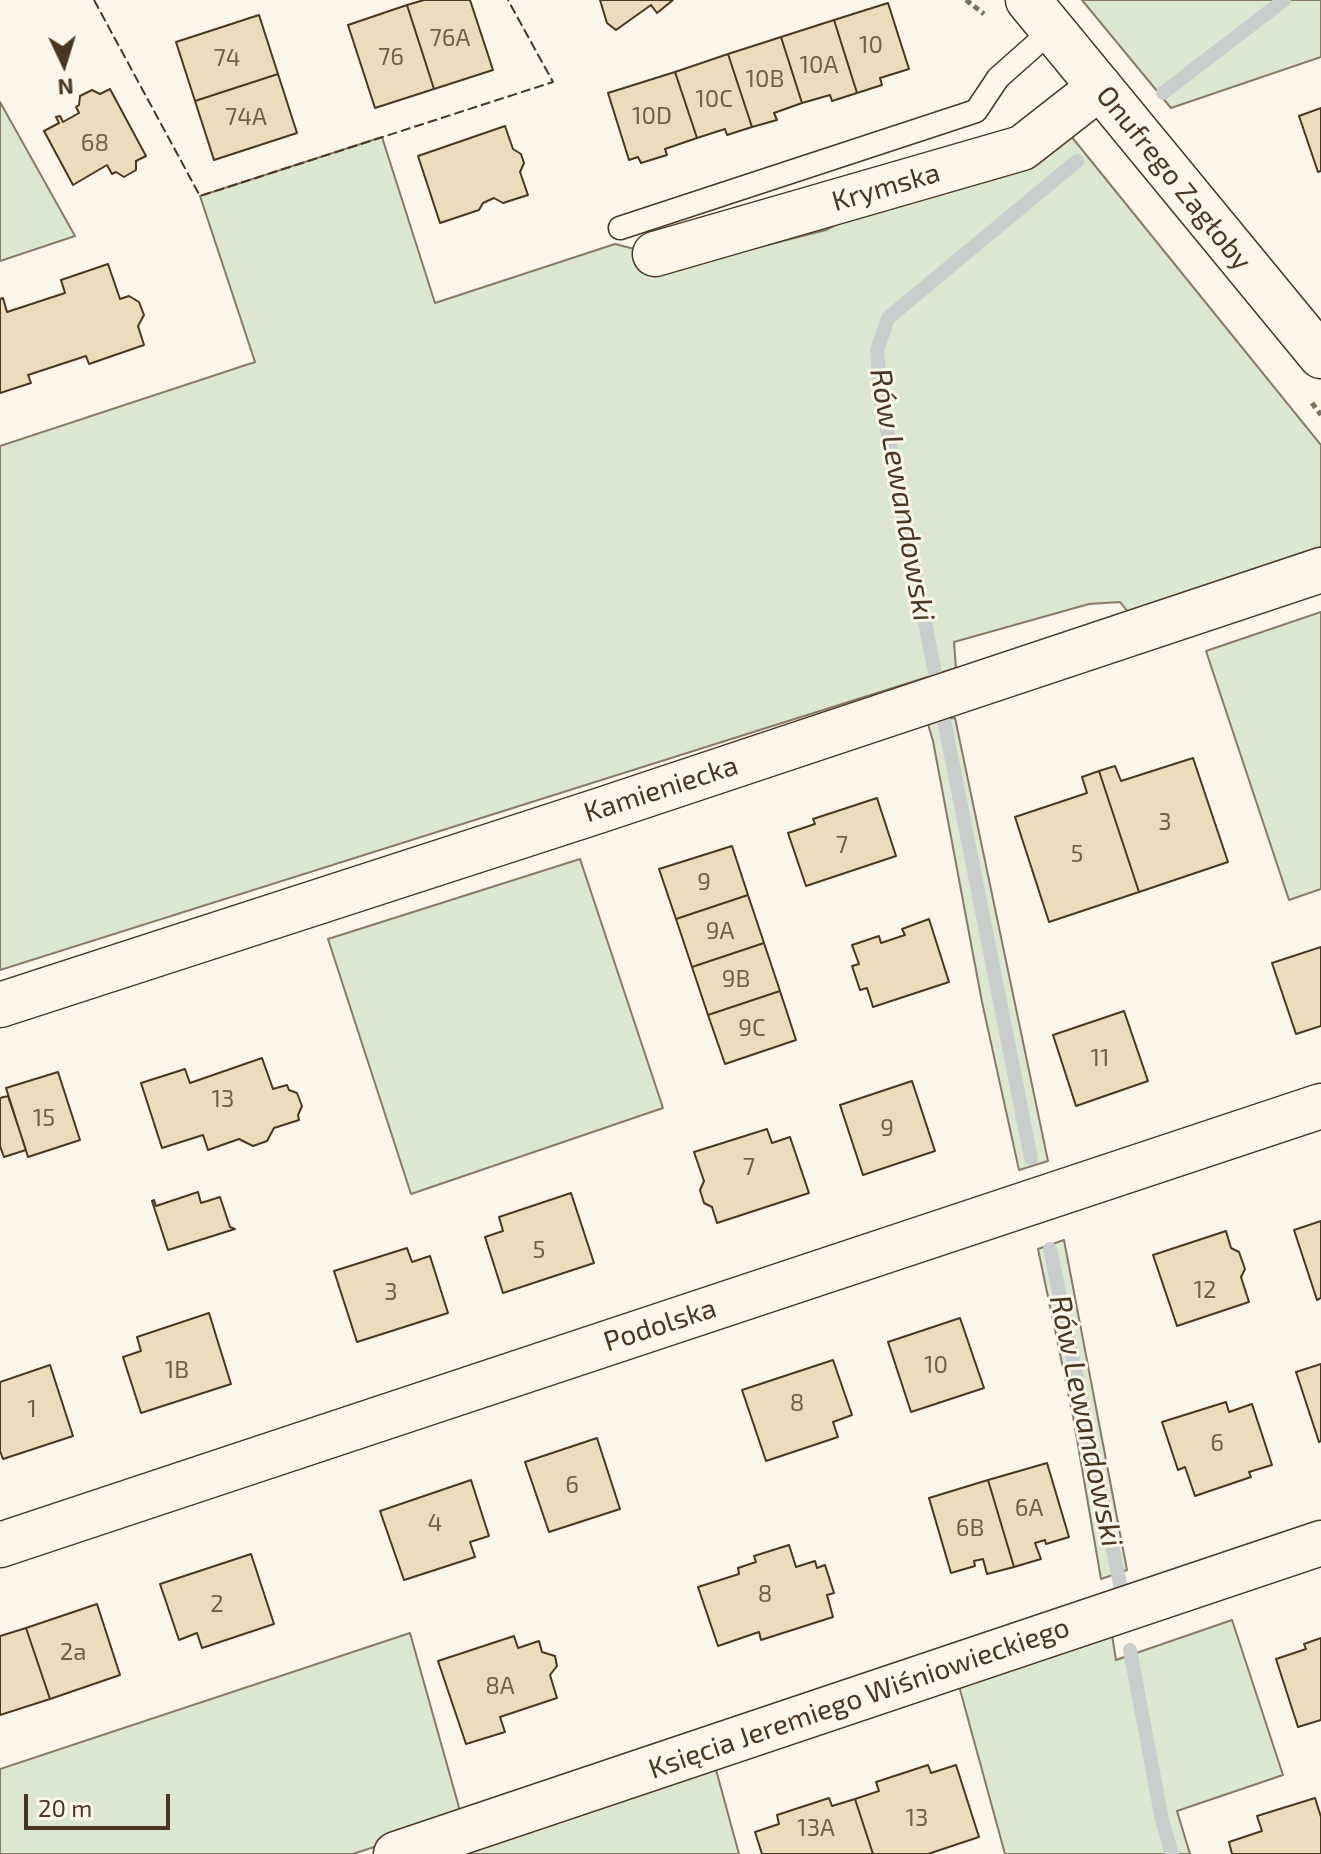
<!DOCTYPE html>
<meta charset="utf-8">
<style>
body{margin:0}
#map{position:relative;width:1321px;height:1854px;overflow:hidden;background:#fbf6e9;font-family:"Exo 2",sans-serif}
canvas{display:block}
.north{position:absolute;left:24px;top:24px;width:80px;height:80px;-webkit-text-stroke:6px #fbf6e9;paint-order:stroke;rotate:176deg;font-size:22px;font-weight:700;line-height:32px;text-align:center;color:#4a3520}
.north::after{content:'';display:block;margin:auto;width:28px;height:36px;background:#4a3520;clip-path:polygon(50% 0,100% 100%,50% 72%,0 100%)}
.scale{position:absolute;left:24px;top:1794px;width:146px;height:36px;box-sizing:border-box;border:4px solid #4a3520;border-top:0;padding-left:10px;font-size:24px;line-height:28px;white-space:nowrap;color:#4a3520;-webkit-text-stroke:6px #fbf6e9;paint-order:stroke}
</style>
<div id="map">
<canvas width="1321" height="1854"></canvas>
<div class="north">N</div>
<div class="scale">20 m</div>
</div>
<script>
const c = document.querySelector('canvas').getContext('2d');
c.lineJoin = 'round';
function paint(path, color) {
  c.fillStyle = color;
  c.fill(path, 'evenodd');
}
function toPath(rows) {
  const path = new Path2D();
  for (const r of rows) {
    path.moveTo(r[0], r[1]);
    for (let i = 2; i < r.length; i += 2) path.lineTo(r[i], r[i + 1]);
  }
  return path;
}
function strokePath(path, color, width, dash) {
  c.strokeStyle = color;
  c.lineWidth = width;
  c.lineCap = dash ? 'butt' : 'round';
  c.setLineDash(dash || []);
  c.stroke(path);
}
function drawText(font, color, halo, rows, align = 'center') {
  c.font = font + ' "Exo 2",sans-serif';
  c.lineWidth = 6;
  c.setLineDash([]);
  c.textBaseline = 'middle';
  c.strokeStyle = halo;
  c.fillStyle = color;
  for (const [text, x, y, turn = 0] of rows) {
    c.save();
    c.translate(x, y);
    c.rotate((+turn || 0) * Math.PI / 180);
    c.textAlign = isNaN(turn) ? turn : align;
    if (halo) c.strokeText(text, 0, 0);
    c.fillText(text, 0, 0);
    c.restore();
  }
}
const green = toPath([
 [1082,0,1321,0,1321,57,1171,108,1082,0],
 [0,102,75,236,0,261,0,102],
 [1012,131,1071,136,1321,445,1321,547,1128,612,1120,602,1089,604,954,642,956,668,0,970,0,446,255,362,200,196,382,137,435,303,615,244,693,264,826,230,1012,131],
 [1321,612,1321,889,1289,900,1206,651,1321,612],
 [955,718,1048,1161,1019,1170,982,1002,933,741,928,724,929,720,955,718],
 [580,859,663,1108,411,1194,328,939,580,859],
 [1064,1240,1127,1570,1101,1579,1073,1416,1038,1249,1064,1240],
 [1232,1620,1283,1775,1177,1811,1190,1854,1005,1854,959,1686,1112,1635,1116,1660,1232,1620],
 [410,1633,462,1818,353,1854,0,1854,0,1769,410,1633],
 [715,1766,739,1854,447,1854,715,1766]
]);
paint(green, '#dce7d0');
strokePath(green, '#887966', 2);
strokePath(toPath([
 [1163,93,1284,0],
 [936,678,882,405,877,350,888,318,1077,161],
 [944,720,1031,1158],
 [1050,1249,1122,1593],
 [1130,1650,1162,1820,1172,1854]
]), '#c9cecd', 14);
const building = toPath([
 [424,0,470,0,493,70,434,89,407,5,424,0],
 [600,0,673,0,657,13,651,5,616,30,607,23,600,0],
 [888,3,909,69,880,78,882,85,857,93,834,20,888,3],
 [407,5,434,89,375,108,348,25,407,5],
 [259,15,278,74,195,101,176,42,259,15],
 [834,20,857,93,832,101,830,95,802,103,781,37,834,20],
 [781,37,802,103,774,113,777,120,752,127,728,54,781,37],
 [728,54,752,127,727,135,725,129,697,138,675,72,728,54],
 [675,72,697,138,665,149,667,155,641,163,638,157,629,160,608,93,675,72],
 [278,74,297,133,214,160,195,101,278,74],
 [110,89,146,156,136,161,136,170,124,177,116,172,112,174,107,165,73,185,44,131,59,123,56,117,60,116,63,122,79,113,76,107,79,105,80,96,92,90,100,94,110,89],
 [1321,108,1321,171,1318,172,1299,116,1321,108],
 [505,126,513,149,521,154,524,163,520,172,528,195,503,203,494,198,483,203,479,210,440,223,418,156,505,126],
 [108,264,120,299,129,296,139,302,144,315,138,326,144,345,89,364,86,356,28,375,31,383,0,393,0,299,3,298,7,312,65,293,61,280,108,264],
 [1193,758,1228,862,1139,892,1099,771,1115,766,1121,781,1193,758],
 [1099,771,1139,892,1049,922,1015,817,1087,793,1082,777,1099,771],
 [877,798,896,856,806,886,788,833,815,824,813,819,877,798],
 [732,846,748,895,676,919,659,869,732,846],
 [748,895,764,943,692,967,676,919,748,895],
 [929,919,949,982,873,1007,867,988,860,990,852,966,859,964,852,945,879,936,881,943,905,935,902,929,929,919],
 [764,943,780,991,708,1015,692,967,764,943],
 [1321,947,1321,1026,1296,1034,1272,963,1321,947],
 [780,991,796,1040,725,1064,708,1015,780,991],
 [1124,1011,1148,1081,1076,1106,1053,1035,1124,1011],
 [262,1058,273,1089,287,1085,289,1090,297,1093,302,1106,298,1115,299,1120,274,1128,267,1141,253,1146,239,1139,208,1150,203,1135,162,1148,141,1083,185,1069,190,1083,262,1058],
 [58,1072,80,1140,28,1157,6,1088,58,1072],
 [912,1081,935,1151,863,1175,840,1105,912,1081],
 [8,1096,26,1150,4,1157,0,1146,0,1098,8,1096],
 [767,1129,772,1143,790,1137,809,1193,717,1223,712,1207,704,1203,700,1190,704,1181,694,1152,767,1129],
 [198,1192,201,1203,220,1197,230,1227,235,1229,168,1250,152,1201,154,1200,156,1206,198,1192],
 [571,1193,594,1263,503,1293,485,1237,503,1231,499,1217,571,1193],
 [1321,1221,1321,1298,1317,1300,1294,1230,1321,1221],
 [1226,1231,1231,1248,1239,1252,1245,1269,1241,1277,1249,1302,1177,1326,1153,1255,1226,1231],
 [407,1248,412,1262,430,1256,448,1313,357,1342,334,1271,407,1248],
 [209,1313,231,1384,141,1413,123,1357,141,1351,137,1337,209,1313],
 [960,1318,984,1388,911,1412,888,1342,960,1318],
 [833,1360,852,1415,833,1422,838,1437,766,1461,742,1390,833,1360],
 [1321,1364,1321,1441,1319,1442,1296,1372,1321,1364],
 [50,1365,73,1436,3,1459,0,1451,0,1382,50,1365],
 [1226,1402,1229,1412,1252,1404,1272,1465,1249,1472,1251,1477,1195,1496,1185,1467,1178,1470,1162,1422,1226,1402],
 [597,1438,620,1509,549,1532,525,1462,597,1438],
 [1047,1463,1069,1537,1046,1544,1045,1540,1035,1543,1041,1559,1014,1567,988,1480,1047,1463],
 [471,1480,489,1536,470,1542,475,1557,404,1580,380,1511,471,1480],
 [988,1480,1014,1567,987,1574,983,1559,974,1561,975,1566,951,1573,929,1498,988,1480],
 [789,1545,796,1567,815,1561,817,1568,825,1565,834,1593,827,1595,833,1617,761,1640,759,1632,718,1646,698,1587,739,1574,738,1568,756,1562,754,1556,789,1545],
 [251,1554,274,1624,202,1648,197,1633,179,1640,160,1584,251,1554],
 [97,1604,120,1675,50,1699,26,1628,97,1604],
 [26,1628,50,1699,0,1715,0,1636,26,1628],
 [514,1636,518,1648,539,1641,542,1652,555,1656,557,1666,550,1675,557,1698,500,1717,505,1732,466,1744,438,1661,514,1636],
 [1321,1638,1321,1720,1298,1727,1276,1659,1306,1649,1304,1644,1321,1638],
 [928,1765,931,1773,956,1765,979,1837,928,1854,873,1854,855,1799,879,1791,876,1782,928,1765],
 [829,1798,832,1806,855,1799,873,1854,762,1854,755,1832,779,1824,777,1815,829,1798],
 [1315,1798,1321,1817,1321,1854,1232,1854,1229,1842,1262,1831,1257,1816,1315,1798]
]);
paint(building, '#ecdcbc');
strokePath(building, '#4a3520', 2);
const lane = toPath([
 [620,228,976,111,998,78,1052,30]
]);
const street = toPath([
 [1028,0,1321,356],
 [655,254,1022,148,1100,87],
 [0,1005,598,811,1321,570],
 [0,1545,1321,1106],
 [396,1854,1321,1543]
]);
strokePath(lane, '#4a3520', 25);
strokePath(street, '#4a3520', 47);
strokePath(toPath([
 [966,0,984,14],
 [1312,403,1321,415]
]), '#7f6f5c', 5, [6, 4]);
strokePath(lane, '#fbf6e9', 22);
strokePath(street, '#fbf6e9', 44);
strokePath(toPath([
 [94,0,200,196,553,82,508,0]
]), '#4a3520', 2, [10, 4]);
drawText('24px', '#725f47', null, [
 ["76A",450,38],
 ["10",871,45],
 ["76",391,57],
 ["74",227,58],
 ["10A",819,65],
 ["10B",765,79],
 ["10C",714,99],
 ["10D",652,116],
 ["74A",246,117],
 ["68",95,143],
 ["3",1165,822],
 ["7",842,845],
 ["5",1077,854],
 ["9",704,882],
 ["9A",720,931],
 ["9B",736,979],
 ["9C",752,1028],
 ["11",1100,1058],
 ["13",223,1099],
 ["15",44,1118],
 ["9",887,1128],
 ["7",749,1167],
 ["5",539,1250],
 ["12",1205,1290],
 ["3",391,1292],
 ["10",936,1365],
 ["1B",177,1370],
 ["8",797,1403],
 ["1",32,1409],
 ["6",1217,1443],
 ["6",572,1485],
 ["6A",1029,1508],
 ["4",435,1523],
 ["6B",970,1528],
 ["8",765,1594],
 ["2",217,1604],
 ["2a",73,1652],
 ["8A",500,1686],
 ["13",917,1818],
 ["13A",816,1828]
]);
drawText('28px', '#4a3520', '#fbf6e9', [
 ["Onufrego Zagłoby",1174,178,51],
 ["Krymska",886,187,-16],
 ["Kamieniecka",661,789,-18],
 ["Podolska",660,1325,-18],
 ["Księcia Jeremiego Wiśniowieckiego",859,1698,-19]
]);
drawText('italic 30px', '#4a3520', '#fbf6e9', [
 ["Rów Lewandowski",902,495,80],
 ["Rów Lewandowski",1086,1421,78]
]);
</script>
